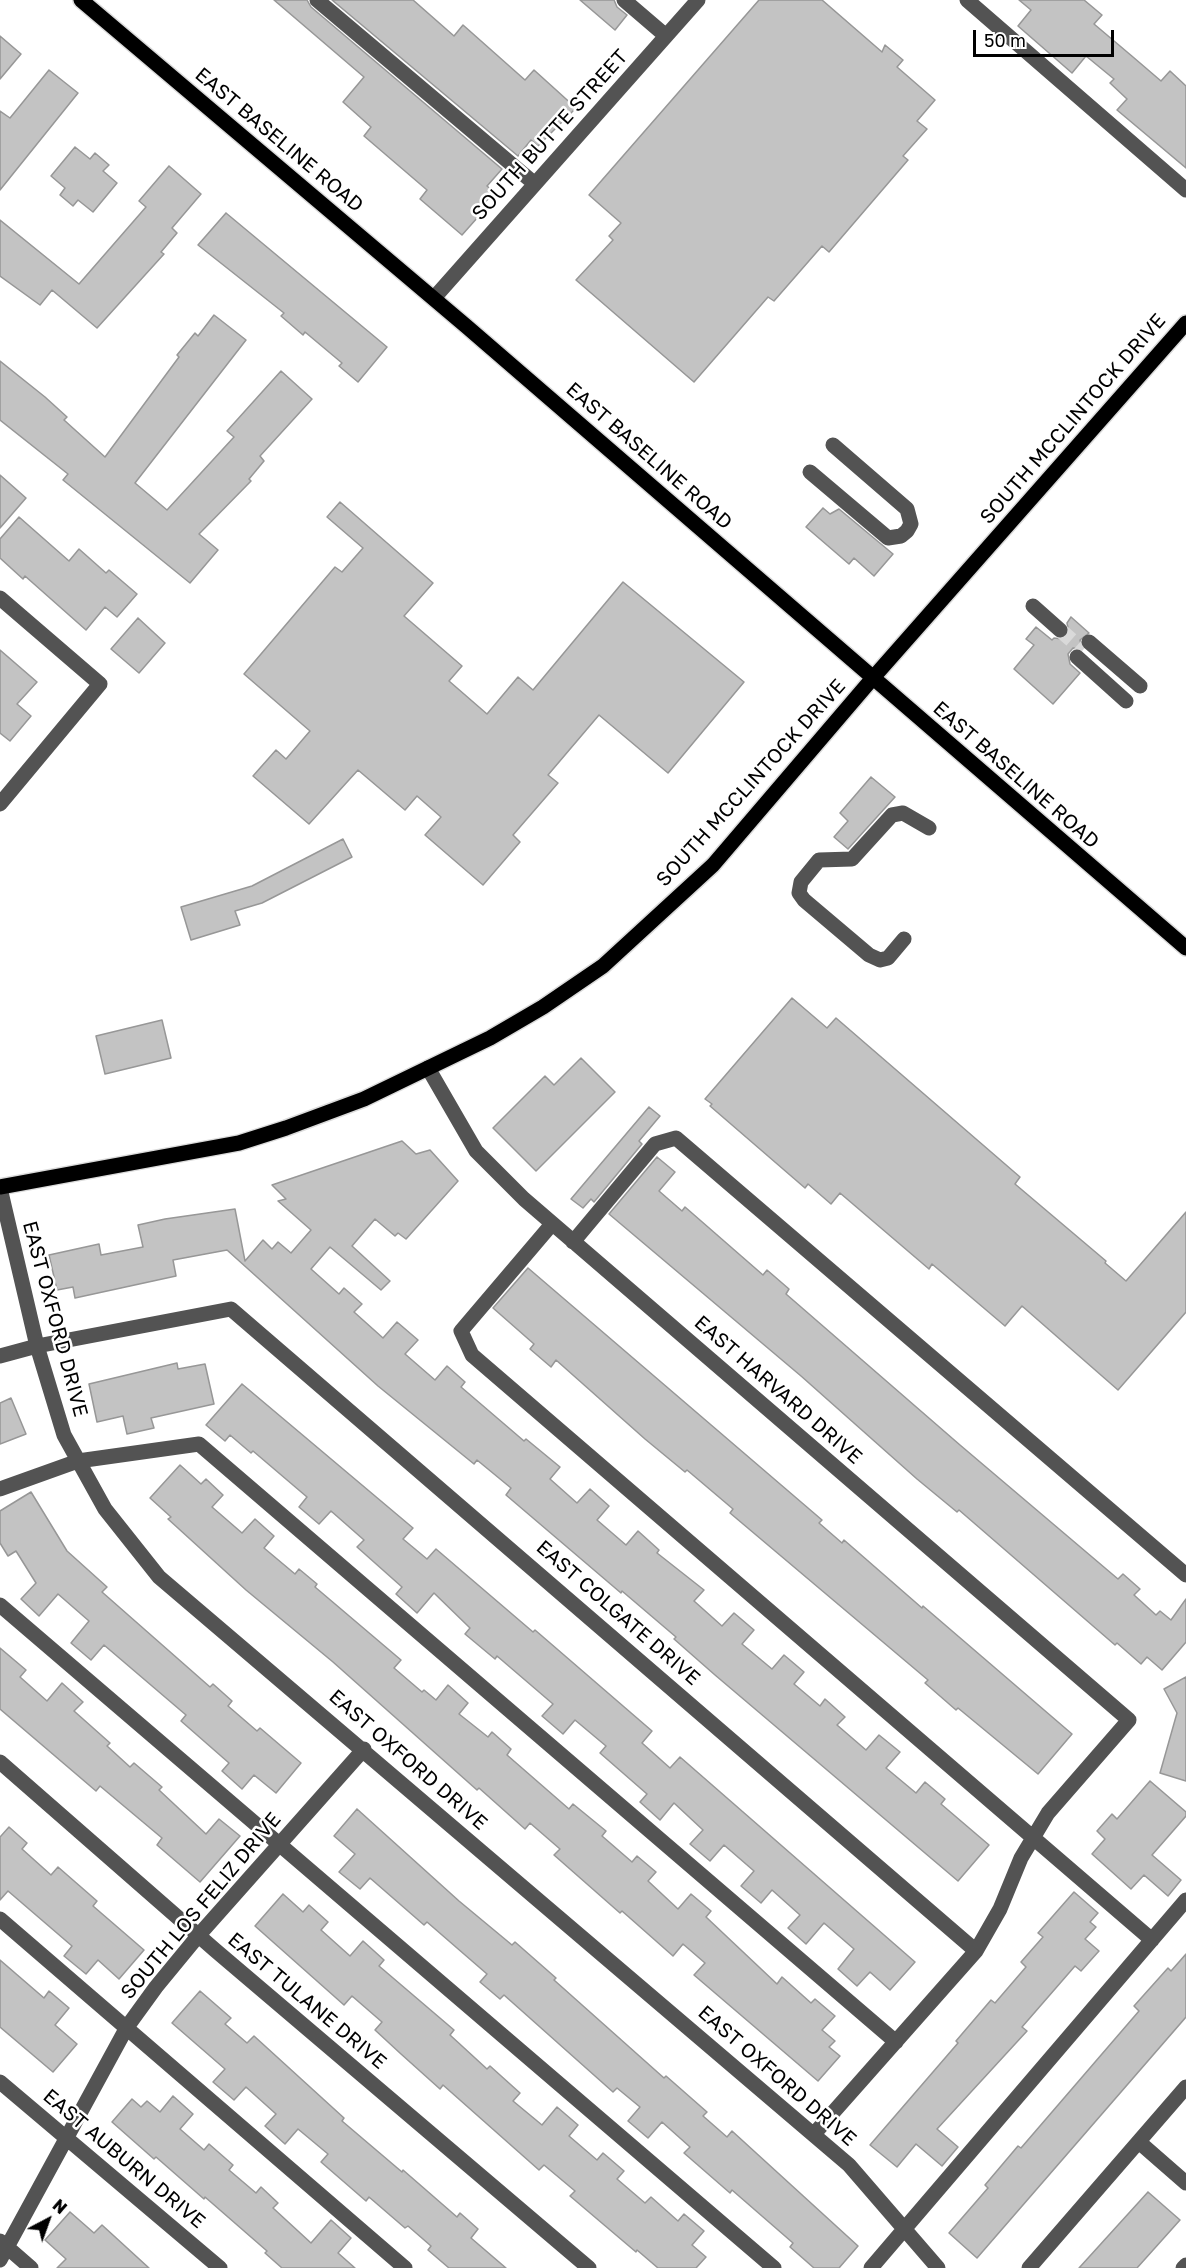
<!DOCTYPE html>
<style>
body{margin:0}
#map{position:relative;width:1186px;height:2268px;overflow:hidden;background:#fff;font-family:"Golos Text",sans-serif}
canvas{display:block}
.north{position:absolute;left:18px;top:2190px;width:60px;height:60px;-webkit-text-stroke:4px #fff;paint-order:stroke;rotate:41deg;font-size:16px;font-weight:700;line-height:24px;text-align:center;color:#000}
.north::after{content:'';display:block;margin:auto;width:21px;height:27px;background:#000;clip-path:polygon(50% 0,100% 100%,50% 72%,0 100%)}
.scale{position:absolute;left:973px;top:30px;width:141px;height:27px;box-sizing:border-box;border:3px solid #000;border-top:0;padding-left:8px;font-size:18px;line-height:21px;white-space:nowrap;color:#000;-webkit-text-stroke:4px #fff;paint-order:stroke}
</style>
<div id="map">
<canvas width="1186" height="2268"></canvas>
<div class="north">N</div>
<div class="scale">50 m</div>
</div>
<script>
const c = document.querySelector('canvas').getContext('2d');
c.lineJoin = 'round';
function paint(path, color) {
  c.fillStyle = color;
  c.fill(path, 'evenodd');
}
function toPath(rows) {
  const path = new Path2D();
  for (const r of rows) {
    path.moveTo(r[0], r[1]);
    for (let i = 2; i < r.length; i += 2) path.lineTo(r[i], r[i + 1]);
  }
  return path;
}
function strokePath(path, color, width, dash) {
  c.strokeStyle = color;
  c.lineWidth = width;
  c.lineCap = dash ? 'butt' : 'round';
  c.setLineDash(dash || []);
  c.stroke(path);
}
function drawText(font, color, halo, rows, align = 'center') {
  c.font = font + ' "Golos Text",sans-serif';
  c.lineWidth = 5;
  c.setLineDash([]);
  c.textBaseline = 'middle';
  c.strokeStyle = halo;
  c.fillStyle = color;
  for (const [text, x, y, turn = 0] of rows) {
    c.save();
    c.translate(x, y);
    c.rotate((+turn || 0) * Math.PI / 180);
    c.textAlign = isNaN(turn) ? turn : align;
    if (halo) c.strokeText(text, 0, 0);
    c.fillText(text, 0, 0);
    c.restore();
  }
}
const building = toPath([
 [274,0,307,0,311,7,502,169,487,186,494,192,475,214,478,217,462,235,420,199,427,190,364,136,371,127,343,102,364,77,274,0],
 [332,0,413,0,454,36,463,25,525,80,534,70,576,108,538,146,531,140,518,156,332,0],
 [580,0,614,0,617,7,627,15,615,30,580,0],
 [759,0,822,0,882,52,885,45,903,60,897,67,935,100,917,121,927,129,903,156,908,160,829,252,822,246,774,301,768,297,694,382,576,280,613,240,609,236,621,223,589,195,759,0],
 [1019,0,1084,0,1102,15,1094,24,1133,57,1161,81,1170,71,1186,86,1186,168,1117,110,1127,99,1110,83,1114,79,1086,56,1072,73,1018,26,1031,10,1019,0],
 [0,36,21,54,0,79,0,36],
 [49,70,78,93,0,190,0,111,10,118,49,70],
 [75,147,90,159,95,153,109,165,103,171,117,183,93,212,78,200,73,206,60,195,65,188,51,176,75,147],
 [169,166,201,194,172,228,177,233,161,252,164,254,97,328,52,290,40,305,0,276,0,220,79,284,146,207,139,201,169,166],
 [226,213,387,347,358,382,339,366,342,363,305,332,303,335,281,316,284,313,198,245,226,213],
 [214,315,246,340,135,483,167,510,234,437,227,431,281,371,312,399,260,456,264,461,249,479,251,481,199,534,218,550,190,583,63,480,68,474,0,420,0,361,45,397,67,417,64,420,105,457,179,357,177,355,195,333,198,336,214,315],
 [0,475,26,498,0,528,0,475],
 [340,502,433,583,404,616,462,666,449,681,487,714,518,677,533,690,623,582,744,682,668,773,599,715,548,775,558,783,513,835,520,842,483,885,425,835,441,817,417,796,405,810,358,770,309,824,253,776,276,750,286,759,310,731,244,674,335,567,342,572,363,548,327,517,340,502],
 [823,508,830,514,839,509,893,554,874,576,854,558,849,564,806,527,823,508],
 [19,517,69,561,79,549,106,573,109,570,137,594,117,617,105,607,86,630,25,576,23,579,0,558,0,539,19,517],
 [1071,617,1089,633,1080,640,1082,649,1073,648,1068,654,1070,664,1080,673,1053,704,1014,669,1034,645,1026,639,1036,627,1052,640,1054,638,1062,639,1069,633,1067,623,1071,617],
 [138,618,165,643,139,673,111,649,138,618],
 [0,650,37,682,17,704,31,716,10,741,0,733,0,650],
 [871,777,895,797,848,849,834,837,848,821,840,813,871,777],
 [343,839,352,857,262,903,235,911,240,925,191,940,181,907,252,886,343,839],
 [792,998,827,1028,836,1018,1020,1177,1015,1184,1106,1261,1105,1263,1126,1281,1186,1212,1186,1312,1118,1390,1022,1306,1005,1326,932,1264,929,1269,840,1193,831,1204,808,1184,805,1188,710,1106,712,1104,705,1099,792,998],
 [162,1020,171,1058,105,1074,96,1036,162,1020],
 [581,1058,615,1092,536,1171,493,1128,545,1076,554,1085,581,1058],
 [649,1107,660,1116,639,1141,642,1144,594,1202,591,1199,583,1208,571,1199,649,1107],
 [402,1141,416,1154,430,1150,458,1181,406,1239,398,1233,395,1236,375,1219,352,1246,390,1281,381,1290,330,1247,311,1269,339,1294,344,1288,362,1304,354,1312,383,1338,397,1322,418,1340,405,1354,435,1380,447,1366,465,1382,461,1387,524,1441,526,1439,560,1467,550,1479,577,1503,590,1489,609,1506,597,1520,626,1545,638,1531,659,1550,657,1553,704,1590,694,1601,722,1626,734,1613,754,1630,742,1644,772,1669,784,1655,804,1672,794,1684,820,1706,825,1699,845,1717,837,1725,866,1750,879,1735,900,1752,886,1768,916,1793,925,1782,945,1799,941,1804,989,1845,958,1881,715,1675,674,1639,676,1637,622,1591,621,1593,506,1495,511,1488,477,1460,474,1464,378,1386,227,1250,173,1260,176,1276,75,1298,73,1287,57,1290,49,1255,99,1244,101,1255,143,1247,138,1225,165,1219,235,1209,245,1261,263,1240,272,1249,278,1242,291,1253,311,1230,278,1201,286,1199,272,1185,402,1141],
 [657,1157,675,1172,659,1191,682,1211,685,1207,763,1275,767,1270,789,1289,786,1294,960,1445,1118,1579,1123,1574,1140,1589,1134,1595,1156,1615,1160,1611,1171,1620,1186,1599,1186,1642,1162,1670,1147,1657,1141,1664,1117,1643,1115,1645,959,1510,957,1512,917,1479,801,1376,609,1214,657,1157],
 [528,1268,822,1520,819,1523,842,1543,844,1540,922,1608,923,1606,1072,1734,1038,1774,958,1708,956,1710,925,1683,928,1680,730,1513,733,1509,687,1470,685,1472,645,1439,556,1360,551,1367,530,1349,534,1344,493,1308,528,1268],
 [177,1363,178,1369,205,1364,214,1404,151,1418,154,1428,127,1434,123,1416,97,1422,89,1384,177,1363],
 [242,1384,413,1528,403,1539,427,1559,436,1549,533,1632,535,1630,652,1731,642,1743,670,1768,680,1757,915,1962,890,1990,870,1972,857,1986,838,1969,854,1949,824,1923,806,1944,788,1928,800,1915,772,1890,761,1903,741,1886,754,1871,724,1845,710,1861,690,1844,703,1830,674,1803,660,1820,640,1802,647,1794,600,1753,606,1746,575,1720,563,1734,542,1716,553,1704,497,1656,495,1659,465,1634,470,1628,434,1593,417,1613,396,1594,402,1587,357,1547,364,1540,331,1511,319,1524,299,1507,307,1497,253,1451,251,1453,230,1435,225,1441,206,1425,242,1384],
 [11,1398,26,1434,0,1444,0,1403,11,1398],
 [180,1465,201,1484,206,1479,223,1495,212,1507,242,1533,255,1519,274,1536,264,1548,295,1574,299,1569,317,1584,315,1587,401,1660,394,1668,422,1692,424,1690,436,1700,448,1685,468,1703,459,1714,488,1737,492,1732,511,1749,507,1755,569,1809,573,1804,606,1831,602,1836,632,1862,637,1856,656,1872,648,1881,678,1909,691,1894,711,1911,706,1917,777,1984,782,1977,811,2003,815,1999,835,2016,822,2030,835,2041,829,2047,840,2056,818,2081,694,1975,705,1963,683,1944,673,1956,622,1911,620,1913,554,1855,560,1849,530,1823,525,1829,479,1788,477,1790,333,1662,246,1590,168,1519,171,1517,150,1498,180,1465],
 [31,1492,67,1551,107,1587,102,1592,210,1687,213,1684,232,1701,228,1706,257,1731,260,1728,301,1763,276,1793,254,1775,242,1789,222,1771,229,1763,181,1721,186,1715,104,1645,91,1660,71,1643,89,1621,58,1594,39,1616,21,1599,36,1583,16,1551,8,1556,0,1543,0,1511,31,1492],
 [0,1648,26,1670,20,1677,47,1701,62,1683,83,1702,74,1711,110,1743,107,1746,130,1767,134,1763,162,1787,159,1790,206,1834,219,1819,240,1836,200,1882,157,1845,162,1838,100,1786,96,1791,0,1709,0,1648],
 [1186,1677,1186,1781,1160,1773,1177,1713,1164,1689,1186,1677],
 [1150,1781,1186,1812,1186,1816,1152,1855,1181,1880,1168,1896,1144,1875,1131,1889,1092,1854,1105,1839,1097,1831,1112,1814,1117,1819,1150,1781],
 [357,1809,459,1901,512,1945,515,1942,556,1978,554,1980,664,2078,666,2076,707,2112,703,2116,727,2137,732,2131,858,2246,839,2268,814,2268,790,2247,793,2243,732,2190,730,2193,684,2153,690,2147,662,2122,648,2138,628,2121,640,2107,617,2088,613,2092,504,1995,500,1999,480,1982,487,1974,427,1922,424,1925,370,1878,360,1889,339,1872,355,1854,334,1836,357,1809],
 [9,1827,27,1843,22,1849,51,1875,58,1867,97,1901,93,1906,144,1950,119,1979,98,1960,86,1974,64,1956,72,1946,8,1891,0,1900,0,1837,9,1827],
 [1074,1892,1098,1913,1090,1922,1096,1927,1085,1939,1099,1951,1081,1971,1075,1966,1022,2027,1027,2031,937,2129,958,2147,942,2166,916,2144,897,2167,870,2145,958,2043,956,2041,991,2000,995,2003,1026,1967,1021,1962,1043,1937,1038,1933,1074,1892],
 [283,1894,303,1912,309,1905,328,1922,321,1930,350,1956,363,1941,384,1960,379,1966,454,2030,450,2035,487,2069,490,2066,520,2093,513,2101,542,2125,557,2107,578,2125,569,2136,597,2160,603,2153,624,2171,617,2179,645,2203,651,2197,678,2221,684,2214,704,2231,692,2245,706,2257,696,2268,658,2268,637,2250,636,2252,570,2196,575,2191,544,2165,539,2170,443,2085,440,2089,401,2054,375,2030,382,2022,352,1996,344,2005,255,1926,283,1894],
 [1186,1954,1186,2017,977,2258,949,2233,988,2188,985,2185,1018,2146,1021,2148,1139,2011,1134,2006,1168,1968,1171,1971,1186,1954],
 [0,1960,44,1998,49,1991,69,2008,55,2025,77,2044,53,2072,0,2027,0,1960],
 [200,1991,231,2018,225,2024,247,2043,254,2036,344,2118,342,2121,402,2172,403,2170,457,2217,460,2213,478,2229,471,2238,506,2268,449,2268,428,2250,431,2246,408,2226,405,2228,369,2197,366,2201,321,2162,328,2154,298,2129,285,2144,265,2126,276,2114,246,2087,234,2100,213,2082,225,2069,172,2023,200,1991],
 [173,2096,193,2114,180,2129,204,2150,209,2144,233,2165,229,2170,256,2193,261,2187,278,2203,273,2208,311,2243,331,2220,351,2238,338,2253,355,2268,282,2268,265,2253,267,2251,205,2197,204,2199,156,2157,154,2159,112,2122,132,2099,141,2107,147,2101,160,2112,173,2096],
 [1148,2192,1180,2220,1137,2268,1079,2268,1148,2192],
 [70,2212,94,2233,102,2225,149,2268,57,2268,66,2259,45,2240,70,2212]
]);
paint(building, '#c3c3c3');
strokePath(building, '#979797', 1.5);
strokePath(toPath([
 [1060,630,1083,650]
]), '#d9d9d9', 15, [15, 8]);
const major = toPath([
 [81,0,466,326,1186,948],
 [0,1187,239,1143,286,1128,364,1099,490,1038,543,1007,603,966,713,865,872,679,1186,323]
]);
strokePath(major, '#dbdbdb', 18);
strokePath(toPath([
 [317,0,535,184],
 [624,0,666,36],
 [967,0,1186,190],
 [434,298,698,0],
 [810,472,888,538,901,536,907,531,911,524,907,509,833,445],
 [0,598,100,684,0,804],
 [1033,606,1060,630],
 [1089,642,1140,686],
 [1077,657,1126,701],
 [904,939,888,958,880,960,869,955,804,900,799,893,801,882,819,860,852,859,892,815,903,813,929,828],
 [428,1068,476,1151,524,1199,1129,1720,1048,1813,1021,1858,1000,1909,976,1951,814,2134],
 [0,1188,37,1346,64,1435,105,1509,159,1577,849,2165,938,2268],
 [552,1224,461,1331,472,1355,1152,1940],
 [573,1242,655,1144,676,1138,1186,1575],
 [0,1356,37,1346,231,1309,976,1951],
 [0,1489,78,1461,199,1444,896,2042],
 [0,1605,774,2268],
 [0,1762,215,1950,589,2268],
 [0,1919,405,2268],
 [0,2082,220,2268],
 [1139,2142,1186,2183],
 [0,2241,31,2268],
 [0,2260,127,2027,156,1987,198,1936,364,1749],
 [871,2268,1186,1900],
 [1029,2268,1186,2087],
 [1183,2268,1186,2265]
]), '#535353', 15);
strokePath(major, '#000', 15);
drawText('20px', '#000', '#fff', [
 ["SOUTH BUTTE STREET",550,135,-48],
 ["EAST BASELINE ROAD",279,140,40],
 ["SOUTH MCCLINTOCK DRIVE",1073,419,-49],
 ["EAST BASELINE ROAD",649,456,41],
 ["EAST BASELINE ROAD",1016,775,41],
 ["SOUTH MCCLINTOCK DRIVE",751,783,-48],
 ["EAST OXFORD DRIVE",55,1319,75],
 ["EAST HARVARD DRIVE",778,1390,41],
 ["EAST COLGATE DRIVE",618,1613,41],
 ["EAST OXFORD DRIVE",408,1760,41],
 ["SOUTH LOS FELIZ DRIVE",201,1906,-50],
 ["EAST TULANE DRIVE",307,2001,40],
 ["EAST OXFORD DRIVE",777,2076,41],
 ["EAST AUBURN DRIVE",124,2159,40]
]);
</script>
